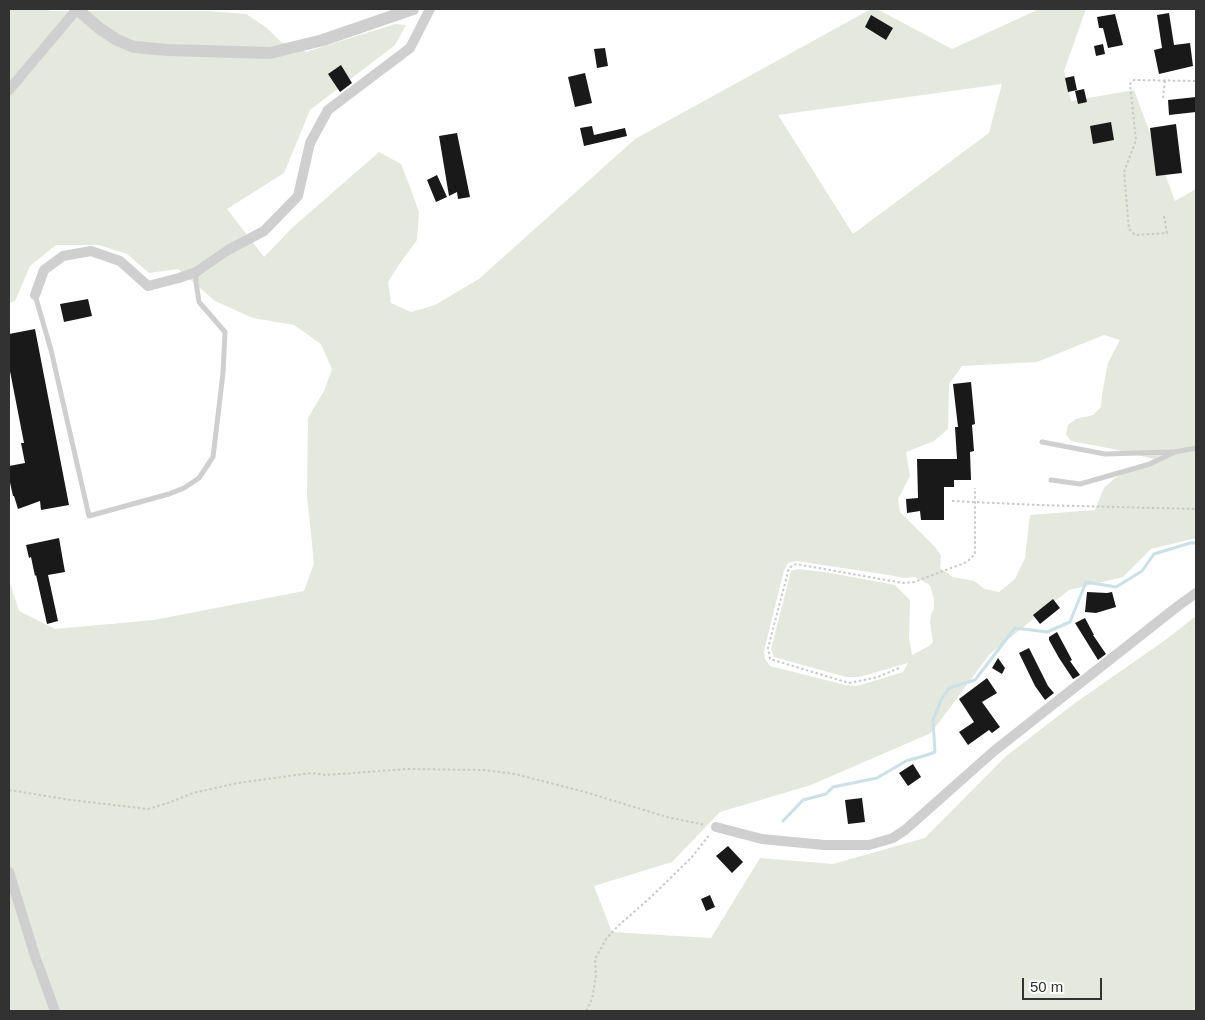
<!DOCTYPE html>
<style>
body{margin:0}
#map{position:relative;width:1205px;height:1020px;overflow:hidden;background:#fff;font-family:Arial,sans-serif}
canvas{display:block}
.frame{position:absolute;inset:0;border:10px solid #323232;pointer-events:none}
.scale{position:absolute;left:1022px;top:978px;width:80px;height:22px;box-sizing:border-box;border:2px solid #323232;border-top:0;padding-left:6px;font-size:15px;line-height:18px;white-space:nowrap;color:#323232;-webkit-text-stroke:4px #fff;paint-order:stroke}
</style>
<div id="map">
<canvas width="1205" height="1020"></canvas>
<div class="frame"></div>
<div class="scale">50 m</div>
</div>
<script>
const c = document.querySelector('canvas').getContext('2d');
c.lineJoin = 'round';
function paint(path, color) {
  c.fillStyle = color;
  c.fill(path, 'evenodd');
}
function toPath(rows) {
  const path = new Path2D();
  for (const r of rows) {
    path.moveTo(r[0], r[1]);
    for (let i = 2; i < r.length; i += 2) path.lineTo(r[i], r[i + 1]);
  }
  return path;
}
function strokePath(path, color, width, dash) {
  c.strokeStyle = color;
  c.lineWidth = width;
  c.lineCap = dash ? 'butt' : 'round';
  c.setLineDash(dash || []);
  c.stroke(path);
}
paint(toPath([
 [9,9,48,9,49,11,206,11,246,14,267,28,281,42,306,52,395,24,406,25,395,45,310,110,284,173,227,209,264,257,292,228,379,152,401,164,410,187,419,212,417,240,398,266,388,282,391,303,411,312,435,305,479,279,635,139,871,9,877,9,952,49,1035,11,1038,9,1086,9,1064,71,1071,101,1134,90,1175,201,1196,189,1196,538,1151,549,1123,577,1069,590,989,655,931,733,811,785,720,812,672,862,594,886,612,932,711,938,760,858,833,864,925,838,1005,757,1075,703,1164,641,1196,616,1196,1011,9,1011,9,580,19,611,55,629,154,620,304,591,314,563,307,496,308,418,324,391,332,369,321,344,294,325,253,318,215,301,178,269,149,273,127,254,99,245,56,245,30,266,15,301,9,303],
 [1002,84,989,133,853,234,778,115],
 [1104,335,1120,340,1108,363,1102,394,1101,407,1093,415,1076,419,1068,425,1066,434,1071,441,1113,449,1154,459,1115,478,1104,488,1095,510,1030,515,1025,558,1015,579,999,592,985,589,974,581,953,577,940,568,941,556,936,548,900,512,898,499,910,476,906,452,934,441,948,429,949,384,962,366,1037,362],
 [796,561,889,575,904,578,915,577,930,585,934,600,934,608,931,615,930,623,933,642,929,646,912,655,909,638,910,600,895,585,831,573,798,569,791,571,771,649,774,657,846,677,859,677,908,663,903,672,864,684,856,686,845,685,770,666,765,659,764,651,784,570,788,563]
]), '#e4e8dd');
strokePath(toPath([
 [783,821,803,800,826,794,833,787,877,778,906,761,927,755,935,752,933,720,942,698,949,688,975,680,1015,628,1047,632,1070,622,1086,582,1116,587,1142,571,1154,554,1190,543,1196,543]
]), '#cbe0e7', 3);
paint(toPath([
 [1169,13,1174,45,1190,43,1193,66,1159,74,1154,50,1162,48,1157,15],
 [1115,14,1123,45,1108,48,1103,28,1099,28,1097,17],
 [871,15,893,28,886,40,865,27],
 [1103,44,1105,54,1096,56,1094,46],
 [605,48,608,66,597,68,594,49],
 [341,65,352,83,340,92,328,74],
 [585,73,592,103,575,107,568,77],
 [1074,76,1077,90,1068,92,1065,78],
 [1084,89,1087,102,1078,104,1075,91],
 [1196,97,1196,112,1169,115,1168,100],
 [1111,122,1114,140,1093,144,1090,126],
 [1176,124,1182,173,1156,176,1150,128],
 [592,126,594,135,625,128,627,136,584,146,580,128],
 [457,133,470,197,458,199,457,192,449,196,439,136],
 [437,175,447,197,436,202,427,180],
 [88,299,92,316,64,322,60,304],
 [35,329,69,505,41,510,40,501,18,509,14,496,13,496,9,478,9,466,25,463,21,443,24,443,9,366,9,334],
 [971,382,975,424,972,425,974,451,970,452,971,480,954,480,954,487,944,487,944,520,921,520,920,511,907,513,906,499,918,498,917,459,957,459,955,427,958,427,953,384],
 [59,538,65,572,48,575,58,621,47,624,36,575,35,576,31,557,29,558,26,545],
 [1087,592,1107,593,1112,592,1116,607,1096,613,1085,612],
 [1053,599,1060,608,1040,624,1033,615],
 [1085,618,1094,635,1093,635,1106,654,1098,660,1075,623],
 [1057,632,1072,660,1070,661,1080,675,1073,679,1059,658,1049,640,1049,637],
 [1029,648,1048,686,1054,693,1045,700,1035,686,1019,653],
 [998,658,1005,668,1002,674,992,668],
 [987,678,997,693,982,702,1000,727,992,733,989,730,968,745,959,732,974,722,959,699],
 [913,764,921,777,908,786,899,773],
 [862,798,865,822,848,824,845,800],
 [728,846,743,862,732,873,716,856],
 [710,895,715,907,706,911,701,899]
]), '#191919');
strokePath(toPath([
 [1163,98,1165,80],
 [1164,216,1167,233,1135,235,1129,229,1124,172,1136,140,1130,84,1134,80,1196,81],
 [952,501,1038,505,1196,509],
 [899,668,878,677,849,683,770,659,768,648,789,568,796,564,903,583,914,582,967,562,975,554,975,488],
 [9,790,71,800,148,809,168,803,193,793,238,783,311,773,326,775,407,769,484,770,515,774,585,792,667,817,705,825],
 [586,1011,592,999,596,976,595,959,606,939,618,926,651,897,692,857,710,834]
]), '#c9c9c9', 2, [2.5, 2.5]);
strokePath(toPath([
 [35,295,51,350,89,516,169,494,184,488,199,478,213,457,223,373,225,332,199,302,196,282,196,272],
 [1042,442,1105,454,1172,452],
 [1051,480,1080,484,1150,464,1175,452,1196,448]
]), '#cfcfcf', 5);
strokePath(toPath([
 [9,90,77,9],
 [35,295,44,270,63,256,91,251,120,261,148,286,179,278,196,272,228,250,264,231,298,196,310,143,328,110,410,48,430,9],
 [716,827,762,839,824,845,869,845,893,838,905,830,994,751,1178,606,1196,593],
 [9,872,35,956,55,1011]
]), '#cfcfcf', 10);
strokePath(toPath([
 [77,9,99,28,117,40,134,47,168,50,270,53,323,40,413,9]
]), '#cfcfcf', 12);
</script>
